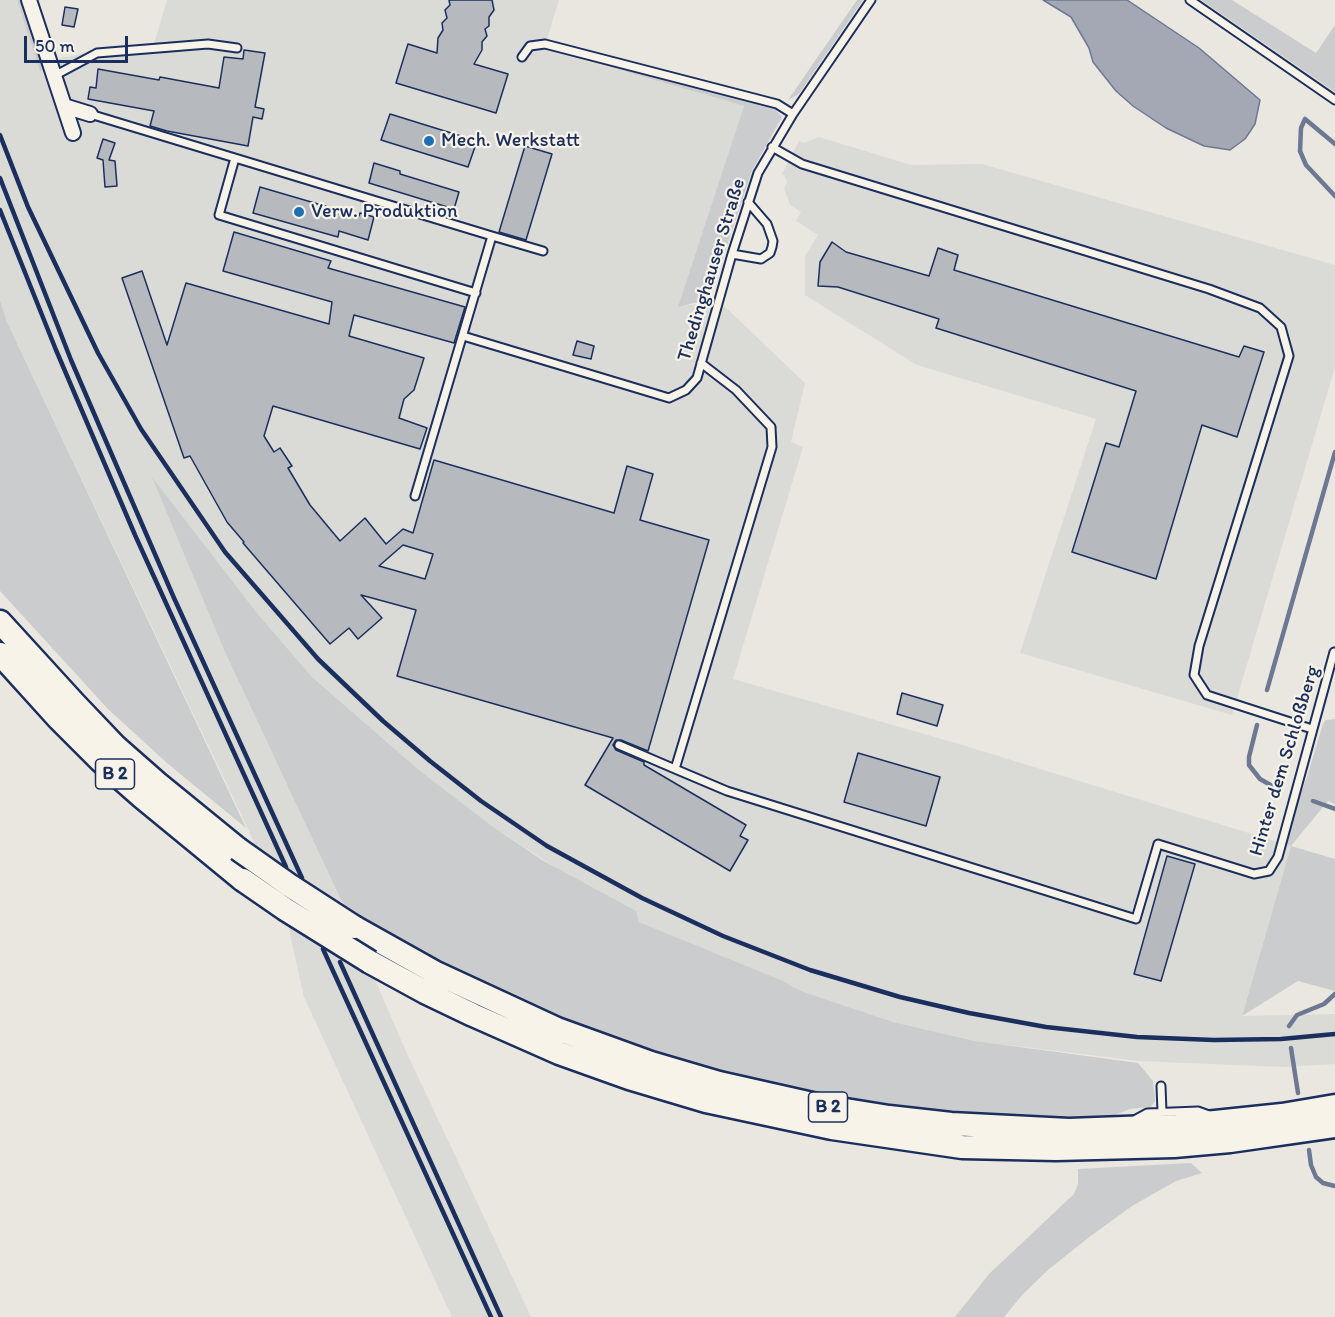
<!DOCTYPE html>
<meta charset="utf-8">
<style>
body{margin:0}
#map{position:relative;width:1335px;height:1317px;overflow:hidden;background:#eae7e0;font-family:Itim,sans-serif}
canvas{display:block}
.scale{position:absolute;left:24px;top:36px;width:104px;height:27px;box-sizing:border-box;border:3px solid #1b2f5e;border-top:0;padding-left:8px;font-size:18px;line-height:21px;white-space:nowrap;color:#1b2f5e;-webkit-text-stroke:4px #f7f3e8;paint-order:stroke}
</style>
<div id="map">
<canvas width="1335" height="1317"></canvas>
<div class="scale">50 m</div>
</div>
<script>
const c = document.querySelector('canvas').getContext('2d');
c.lineJoin = 'round';
function paint(path, color) {
  c.fillStyle = color;
  c.fill(path, 'evenodd');
}
function toPath(rows) {
  const path = new Path2D();
  for (const r of rows) {
    path.moveTo(r[0], r[1]);
    for (let i = 2; i < r.length; i += 2) path.lineTo(r[i], r[i + 1]);
  }
  return path;
}
function strokePath(path, color, width, dash) {
  c.strokeStyle = color;
  c.lineWidth = width;
  c.lineCap = dash ? 'butt' : 'round';
  c.setLineDash(dash || []);
  c.stroke(path);
}
function drawText(font, color, halo, rows, align = 'center') {
  c.font = font + ' Itim,sans-serif';
  c.lineWidth = 4.5;
  c.setLineDash([]);
  c.textBaseline = 'middle';
  c.strokeStyle = halo;
  c.fillStyle = color;
  for (const [text, x, y, turn = 0] of rows) {
    c.save();
    c.translate(x, y);
    c.rotate((+turn || 0) * Math.PI / 180);
    c.textAlign = isNaN(turn) ? turn : align;
    if (halo) c.strokeText(text, 0, 0);
    c.fillText(text, 0, 0);
    c.restore();
  }
}
paint(toPath([
 [0,0,17,0,40,72,61,58,108,49,154,44,167,0,559,0,544,49,744,106,679,306,720,302,805,383,791,442,803,447,733,679,959,744,1291,846,1242,1016,1335,1014,1335,1064,1284,1067,1139,1061,975,1041,893,1022,801,991,781,980,639,922,492,826,419,770,312,677,257,613,154,480,224,650,341,900,404,1047,531,1317,452,1317,304,997,286,916,249,831,7,322,0,300],
 [819,137,911,165,982,164,1335,265,1335,367,1232,715,1020,653,1096,419,917,365,805,295,805,256,818,235,796,221,801,212,790,205,784,188,787,182,785,176,782,174,799,141,804,143]
]), '#dadad6');
paint(toPath([
 [17,0,24,0,46,68,40,72],
 [857,0,863,0,799,94,788,100],
 [1201,0,1232,0,1316,53,1335,25,1335,92],
 [545,44,771,105,782,117,752,171,709,299,678,307,744,106,543,48],
 [0,300,7,322,246,828,167,763,108,709,0,591],
 [152,477,257,613,312,677,419,770,492,826,542,860,636,911,639,922,781,980,801,991,893,1022,975,1041,1138,1063,1153,1081,1155,1101,1151,1107,1130,1109,1107,1118,1058,1125,834,1102,641,1051,487,989,350,913,341,900,224,650],
 [1335,719,1335,804,1328,801,1291,846,1335,859,1335,991,1298,981,1242,1016,1291,846,1282,843,1307,777,1323,724,1326,720],
 [1191,1163,1202,1173,1176,1181,1132,1206,1088,1238,1048,1270,1023,1294,1004,1317,955,1317,989,1274,1074,1194,1078,1184,1078,1169]
]), '#cbcccd');
const water = toPath([
 [1043,0,1127,0,1199,48,1260,100,1255,124,1245,139,1230,150,1204,146,1166,128,1133,106,1116,91,1093,62,1089,48,1071,17,1043,0]
]);
paint(water, '#a3a8b4');
strokePath(water, '#6d7892', 1.5);
strokePath(toPath([
 [1335,144,1305,119,1301,128,1300,151,1306,165,1335,196],
 [1267,690,1335,452],
 [1257,725,1249,757,1249,765,1260,779,1274,787],
 [1313,801,1335,809],
 [1289,1026,1297,1015,1324,1004,1335,994],
 [1291,1048,1298,1093],
 [1309,1150,1311,1165,1316,1177,1323,1183,1335,1186]
]), '#6d7892', 4.5);
const building = toPath([
 [449,0,492,0,494,10,489,17,489,26,485,29,487,36,482,42,482,50,474,64,508,74,496,113,396,83,408,44,437,53,438,38,443,30,442,23,447,18,445,10,450,5,449,0],
 [65,7,78,9,74,27,62,25,65,7],
 [244,50,265,53,255,107,264,109,262,119,253,117,248,146,167,131,150,126,154,111,88,99,90,87,96,88,98,69,159,80,160,77,219,88,224,57,243,59,244,50],
 [390,114,477,141,468,167,381,140,390,114],
 [103,139,115,143,109,160,115,161,117,186,105,187,103,160,97,158,103,139],
 [525,146,552,154,526,240,499,232,525,146],
 [374,163,400,171,400,174,459,192,454,209,369,183,374,163],
 [260,187,359,216,360,213,374,217,368,240,339,231,338,237,253,213,260,187],
 [234,232,331,261,328,268,465,307,454,343,354,315,349,336,424,358,414,390,404,399,399,418,427,428,420,449,273,406,264,436,274,452,280,448,292,466,288,468,310,505,340,541,365,518,386,544,403,529,413,533,434,460,614,513,627,466,653,474,640,520,709,540,648,751,621,740,616,740,613,745,616,750,644,762,644,765,746,825,740,836,748,840,730,871,585,785,613,738,397,676,416,610,361,595,382,618,358,639,349,628,330,644,243,543,244,542,227,522,190,456,184,458,122,278,142,271,167,345,186,283,329,324,332,302,223,271,234,232],
 [403,545,433,554,425,579,379,566,403,545],
 [832,242,846,252,929,276,938,248,958,255,954,270,1239,357,1244,346,1264,352,1237,437,1202,425,1156,579,1072,552,1106,443,1119,447,1136,391,936,328,939,319,838,287,818,286,820,262,832,242],
 [577,341,594,346,591,359,573,355,577,341],
 [902,693,943,705,937,726,897,714,902,693],
 [858,753,940,777,926,826,844,802,858,753],
 [1167,856,1195,864,1161,981,1134,974,1167,856]
]);
paint(building, '#b6babf');
strokePath(building, '#1b2f5e', 1.5);
const service = toPath([
 [1190,0,1335,100],
 [522,57,530,46,545,44,777,104,793,114],
 [54,76,97,53,208,44,237,48],
 [90,114,492,236,415,496],
 [772,147,802,164,1209,289,1260,308,1281,327,1289,356,1199,646,1194,675,1207,695,1312,729],
 [235,158,219,215,476,293],
 [492,236,543,251],
 [732,254,761,259,770,253,772,247,773,241,767,224,748,202],
 [463,336,669,398,686,390,697,378,732,254,758,173,793,114,871,0],
 [701,363,736,390,771,427,772,447,675,769,727,791,1136,919,1158,844,1254,874,1269,871,1278,857,1334,652],
 [619,745,675,769],
 [1161,1086,1162,1112],
 [1136,1119,1147,1113,1198,1111,1209,1115]
]);
const minor = toPath([
 [29,0,73,133],
 [64,106,90,114]
]);
const primary = toPath([
 [0,622,74,703,116,747,157,783,238,849],
 [0,654,59,719,100,760,142,797,243,880],
 [354,927,436,973,557,1029,651,1063,719,1083,821,1106,889,1117,951,1124,1069,1130,1177,1126,1282,1115,1335,1106],
 [370,962,425,992,473,1015,559,1053,629,1078,706,1101,832,1128,962,1147,1056,1149,1174,1146,1230,1141,1335,1126]
]);
strokePath(service, '#1b2f5e', 11);
strokePath(minor, '#1b2f5e', 18);
strokePath(primary, '#1b2f5e', 27);
strokePath(service, '#f7f3e8', 7);
strokePath(minor, '#f7f3e8', 14);
strokePath(primary, '#f7f3e8', 22);
strokePath(toPath([
 [0,135,28,207,98,353,141,429,225,552,318,659,383,721,430,761,481,801,547,846,642,898,723,936,810,970,900,997,969,1013,1046,1027,1137,1037,1214,1040,1281,1039,1335,1034],
 [0,178,71,360,102,432,174,598,302,878],
 [0,210,56,350,135,535,286,867],
 [323,949,491,1317],
 [340,962,501,1317]
]), '#1b2f5e', 4.5);
const primaryBridge = toPath([
 [238,849,289,885,354,927],
 [243,880,285,909,370,962]
]);
strokePath(primaryBridge, '#1b2f5e', 27, []);
strokePath(primaryBridge, '#f7f3e8', 22);
for (const [x, y, r, color] of [
 [429,141,6,"#1f6fb2"],
 [299,212,6,"#1f6fb2"]
]) {
  const dot = new Path2D();
  dot.arc(x, y, r, 0, 2 * Math.PI);
  c.fillStyle = color;
  c.fill(dot);
  strokePath(dot, '#f7f3e8', 2);
}
for (const [x, y, w] of [
 [115,774,39],
 [828,1107,39]
]) {
  const box = new Path2D();
  box.roundRect(x - w / 2, y - 15, w, 30, 4.5);
  c.fillStyle = '#f7f3e8';
  c.fill(box);
  strokePath(box, '#1b2f5e', 1.5);
}
drawText('bold 18px', '#1b2f5e', null, [
 ["B 2",115,774],
 ["B 2",828,1107]
]);
drawText('20px', '#1b2f5e', '#f7f3e8', [
 ["Mech. Werkstatt",441,141],
 ["Verw. Produktion",311,212]
], 'left');
drawText('20px', '#1b2f5e', '#f7f3e8', [
 ["Thedinghauser Straße",712,270,-73],
 ["Hinter dem Schloßberg",1285,761,-73]
]);
</script>
